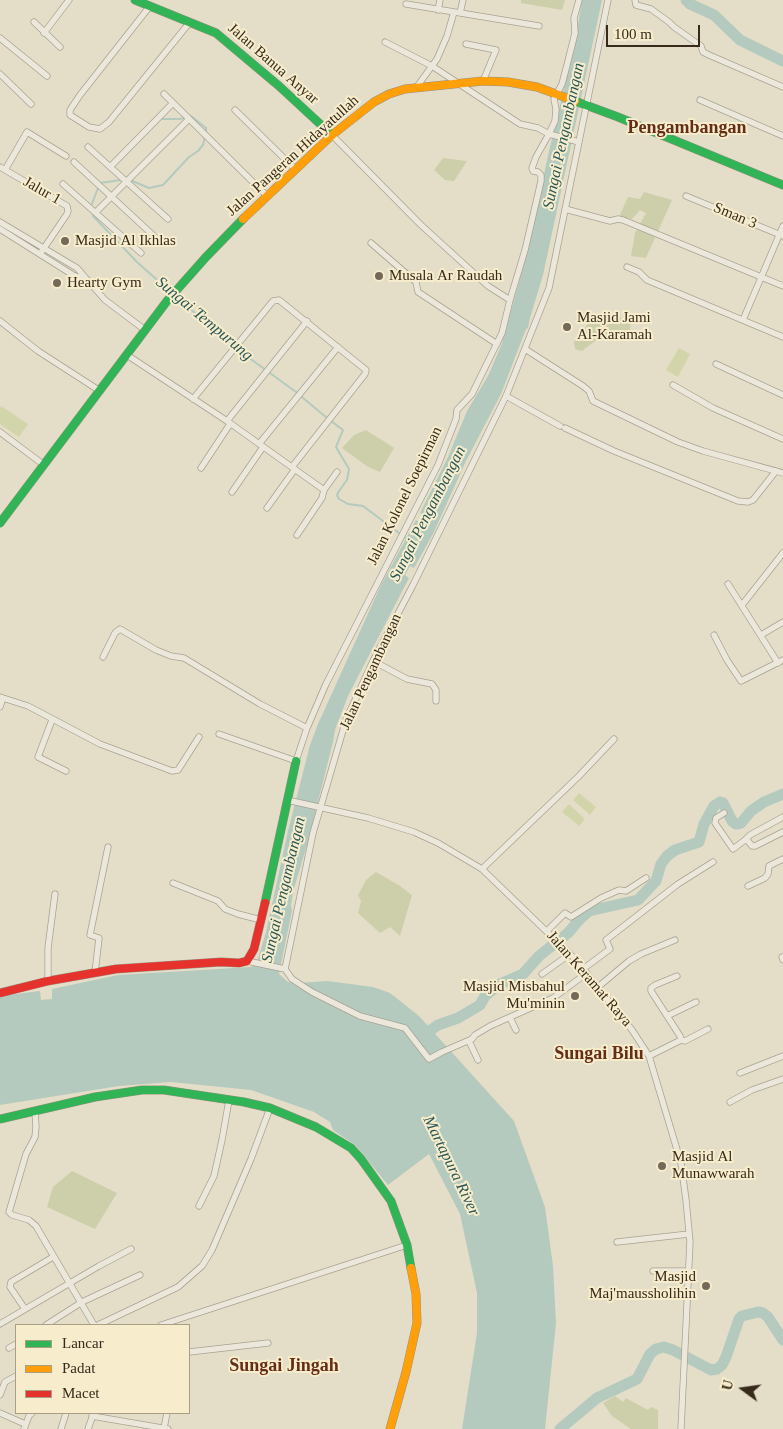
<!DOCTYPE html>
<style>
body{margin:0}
#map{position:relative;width:783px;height:1429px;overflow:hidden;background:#e4dec8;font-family:Georgia,serif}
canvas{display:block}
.legend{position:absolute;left:15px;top:1324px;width:175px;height:90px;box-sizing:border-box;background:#f7edcc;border:1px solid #aa9f85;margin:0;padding:6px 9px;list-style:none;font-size:15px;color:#372a1b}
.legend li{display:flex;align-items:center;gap:10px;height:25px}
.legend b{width:25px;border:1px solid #aa9f85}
.north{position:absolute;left:718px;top:1364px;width:50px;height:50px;-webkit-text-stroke:4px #f7edcc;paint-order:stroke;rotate:284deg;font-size:14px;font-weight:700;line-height:20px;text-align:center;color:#372a1b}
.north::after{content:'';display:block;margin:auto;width:18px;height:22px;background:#372a1b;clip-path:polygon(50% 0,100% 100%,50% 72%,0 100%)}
.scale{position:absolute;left:606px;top:25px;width:94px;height:22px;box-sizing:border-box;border:2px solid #372a1b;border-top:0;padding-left:6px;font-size:15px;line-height:18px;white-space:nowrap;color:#372a1b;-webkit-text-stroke:4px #f7edcc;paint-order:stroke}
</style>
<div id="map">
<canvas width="783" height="1429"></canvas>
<ul class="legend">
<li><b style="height:6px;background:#30b455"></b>Lancar</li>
<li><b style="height:6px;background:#ff9f0a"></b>Padat</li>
<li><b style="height:6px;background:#e5322d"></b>Macet</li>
</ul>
<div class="north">U</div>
<div class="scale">100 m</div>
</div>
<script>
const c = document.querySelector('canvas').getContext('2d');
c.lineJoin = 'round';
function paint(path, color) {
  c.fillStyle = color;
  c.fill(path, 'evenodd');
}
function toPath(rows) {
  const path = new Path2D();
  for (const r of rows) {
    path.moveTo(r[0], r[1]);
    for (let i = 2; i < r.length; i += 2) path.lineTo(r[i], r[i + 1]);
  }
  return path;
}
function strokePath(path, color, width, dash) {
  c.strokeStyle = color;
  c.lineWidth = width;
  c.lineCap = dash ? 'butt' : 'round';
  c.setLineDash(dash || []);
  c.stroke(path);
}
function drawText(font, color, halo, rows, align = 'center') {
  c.font = font + ' Georgia,serif';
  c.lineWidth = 4;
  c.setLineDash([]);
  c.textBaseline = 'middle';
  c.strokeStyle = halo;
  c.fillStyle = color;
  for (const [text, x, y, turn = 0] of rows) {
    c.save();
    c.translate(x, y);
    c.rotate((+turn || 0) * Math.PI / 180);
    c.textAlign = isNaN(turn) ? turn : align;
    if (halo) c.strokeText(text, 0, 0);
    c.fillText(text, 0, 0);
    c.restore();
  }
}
paint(toPath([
 [679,348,690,354,678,377,666,370],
 [1,406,28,424,19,437,0,424,0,408],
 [579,793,596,807,590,815,573,800],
 [569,804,585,819,579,826,562,812]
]), '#d2d5a9');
paint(toPath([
 [521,0,565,0,562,10,521,3],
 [443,158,467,161,454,181,445,180,434,170],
 [644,192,672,200,646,258,631,256,635,233,646,213,640,210,632,219,619,217,628,197,640,199],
 [613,314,631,323,629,334,595,341,582,351,575,349,574,342,590,321],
 [366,430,394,448,380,472,368,467,342,448,354,435],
 [376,872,400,886,412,895,400,936,390,927,380,933,358,913,361,901,358,895,366,880],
 [72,1171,117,1193,95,1229,47,1207,53,1187],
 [615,1396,623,1402,626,1398,648,1410,651,1407,658,1410,658,1429,631,1429,612,1416,603,1403]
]), '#cccfa9');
paint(toPath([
 [582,0,602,0,543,275,530,318,528,328,526,329,501,394,466,461,433,534,414,568,410,566,405,575,409,578,348,696,335,730,333,742,309,838,293,892,291,905,292,911,279,974,288,982,297,983,327,981,373,987,390,993,419,1016,514,1121,545,1207,553,1266,556,1323,545,1429,462,1429,477,1333,477,1293,460,1214,429,1154,388,1185,356,1146,333,1130,330,1122,314,1112,251,1090,171,1082,119,1086,0,1105,0,996,40,991,41,1000,52,999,52,989,118,975,251,967,257,962,266,932,288,831,310,745,318,724,381,585,416,520,424,524,427,518,420,513,448,457,467,411,488,376,501,346,527,254,549,151,575,43]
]), '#b4cabe');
strokePath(toPath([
 [161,119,180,119,191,116,206,128,206,132],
 [130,180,149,188,163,185,189,157,198,151,203,145,205,136],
 [91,206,100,183,121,180],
 [93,213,93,216,138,263,172,293],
 [175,296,241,352,296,392,327,418],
 [331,421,343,430,336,447,349,469,347,480,339,491,337,495,339,499,348,504,363,506,407,539]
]), '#b4cabe', 2);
strokePath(toPath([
 [686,0,690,4,714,15,740,40,783,61],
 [419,1038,438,1025,458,1018,480,1005,485,996,500,984,523,974,539,956,568,933,580,919,589,911,638,900,656,881,661,864,667,856,675,850,699,842,704,824,714,806,720,802,723,803,732,821,736,824,741,823,751,811,764,802,783,794],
 [560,1429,597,1398,637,1379,650,1354,656,1349,664,1347,673,1350,711,1370,717,1369,722,1365,726,1357,739,1319,742,1316,758,1312,763,1313,768,1317,783,1340]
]), '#b4cabe', 11);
const street = toPath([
 [635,0,636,5,651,9,669,22,674,27,701,46,703,52,709,55,783,87],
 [406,4,539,26],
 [150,6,80,95,70,110,70,115,89,127,100,129,109,122,190,22],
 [438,10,440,0],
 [460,13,463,0],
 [34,22,60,47],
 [44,33,69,0],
 [0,38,47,76],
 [385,42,432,66,520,124,538,128,549,134,579,142],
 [466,44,496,50,483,81],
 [0,74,31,104],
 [416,88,437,59,447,36,454,12],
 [164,94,267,196],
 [700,100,783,136],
 [235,110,295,169],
 [332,135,421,225,488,286,510,300],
 [88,147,168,219],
 [74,162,155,237],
 [0,167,67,206,68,211,67,214,40,254],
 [110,167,173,103],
 [5,170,27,132,66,156],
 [63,184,141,253],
 [686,196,783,236],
 [565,209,610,221,618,219,623,220,783,286],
 [96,212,189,119],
 [0,222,77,268,105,300,145,330],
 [0,229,73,275,88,281],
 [371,243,416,282,418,292,497,344],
 [627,267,639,272,647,280,783,337],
 [743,320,783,226],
 [0,321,38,351,100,391],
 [525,349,583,386,589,391,593,401,678,442,703,451,783,473],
 [127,355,227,421,324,490],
 [716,364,783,395],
 [673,385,713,408,783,439],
 [506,396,560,426],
 [193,399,273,301,279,300,366,370,365,374,292,467],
 [227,421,307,321],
 [565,428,614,451,738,501,748,502,753,500,776,471],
 [0,432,44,465],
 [259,444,338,347],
 [201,468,230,424],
 [232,492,263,447],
 [267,508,295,469],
 [297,535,322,498,324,490,337,472],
 [728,584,778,663],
 [742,605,783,553],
 [714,635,727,660,741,681,783,660],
 [761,635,783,622],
 [103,657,115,633,120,629,156,650,171,656,184,658,260,704,307,728],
 [373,661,407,679,432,684,436,690,436,701],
 [0,697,28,706,100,744,172,771,178,770,199,737],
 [0,707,3,698],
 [52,720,38,757,66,771],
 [219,734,296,761,307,728,326,684,438,465,456,419,457,410,472,394,502,333,510,300,525,250,541,181,541,175,538,172,533,171,532,168,536,157,549,134,555,121,556,109,554,99,562,84,567,65,575,33,574,18,579,0],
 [287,800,368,818,414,832,438,843,482,869,574,958,632,1030,649,1056,681,1163,686,1200,690,1242,681,1429],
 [724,813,716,818,715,823,733,849,745,840,748,841,752,846,755,846,783,832],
 [745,840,750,835,783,817],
 [482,869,579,776,614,739],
 [173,883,218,901,225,909,238,914,261,920],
 [748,886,765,878,768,874,769,866,783,859],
 [547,931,565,913,571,917,601,898,619,890,626,891,646,878],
 [783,957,782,957,783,960],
 [247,961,285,969,292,979,312,992,360,1016,405,1028,429,1059,442,1052,472,1039,475,1035,490,1026,553,998,587,973],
 [285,969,313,833,346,720,373,661,413,585,506,396,549,288,608,0],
 [583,969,610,949,606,940,678,884,713,862],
 [95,973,99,938,90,935,108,847],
 [542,974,570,954],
 [48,981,48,948,55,894],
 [598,987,629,961,641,954,675,940],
 [667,1016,696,1002],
 [510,1018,516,1030],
 [681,1040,685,1041,708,1029],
 [469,1041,478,1060],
 [649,1056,681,1040,680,1036,651,991,651,988,655,985,677,976],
 [740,1073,783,1056],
 [730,1102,752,1090,783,1079],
 [35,1112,36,1127,35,1137,26,1154,9,1212,12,1215,29,1220,36,1226,94,1325],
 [199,1206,214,1176,222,1140,229,1100],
 [617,1242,689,1234],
 [653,1271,689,1271],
 [25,1309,10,1287,11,1282,53,1257],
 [0,1324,99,1266,131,1249],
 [46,1325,82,1302,140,1275],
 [98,1325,178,1287,202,1266,212,1250,251,1159,270,1108],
 [161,1325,407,1245],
 [9,1348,16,1344],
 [189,1352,268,1343],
 [0,1395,5,1382,16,1376],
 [0,1413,25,1424],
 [92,1416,168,1429],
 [164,1428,167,1413],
 [24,1429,29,1416,32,1413],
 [61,1429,66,1413],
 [88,1429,93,1415]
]);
const fast = toPath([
 [135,0,216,33,279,86,332,135],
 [575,101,618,117,783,185],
 [0,523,167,301,206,257,243,219],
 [265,903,296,761],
 [0,1119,95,1097,142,1090,164,1090,244,1102,270,1108,316,1127,351,1148,361,1159,391,1201,407,1245,411,1268]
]);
const slow = toPath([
 [243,219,332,135,374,102,389,94,405,89,483,81,508,82,537,87,575,101],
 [390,1429,406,1372,417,1323,416,1294,411,1268]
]);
const jam = toPath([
 [0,993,48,981,116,969,221,962,239,963,247,961,254,949,265,903]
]);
strokePath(street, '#a8a292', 7);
strokePath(fast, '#989182', 9);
strokePath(slow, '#989182', 9);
strokePath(jam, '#989182', 9);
strokePath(street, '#ece7db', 5.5);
strokePath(fast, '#30b455', 8);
strokePath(slow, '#ff9f0a', 8);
strokePath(jam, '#e5322d', 8);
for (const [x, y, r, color] of [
 [65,241,5,"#746958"],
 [379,276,5,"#746958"],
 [57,283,5,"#746958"],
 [567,327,5,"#746958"],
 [575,996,5,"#746958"],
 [662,1166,5,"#746958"],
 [706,1286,5,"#746958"]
]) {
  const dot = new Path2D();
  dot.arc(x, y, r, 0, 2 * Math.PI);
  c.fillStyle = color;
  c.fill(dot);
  strokePath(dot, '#f7edcc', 2);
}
drawText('15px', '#372a1b', '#f7edcc', [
 ["Jalan Banua Anyar",273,64,41],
 ["Jalan Pangeran Hidayatullah",293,156,-42],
 ["Jalur 1",42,191,30],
 ["Sman 3",735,216,23],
 ["Jalan Kolonel Soepirman",405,496,-64],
 ["Jalan Pengambangan",371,672,-65],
 ["Jalan Keramat Raya",589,979,49]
]);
drawText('15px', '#372a1b', '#f7edcc', [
 ["Masjid Al Ikhlas",75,241],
 ["Musala Ar Raudah",389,276],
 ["Hearty Gym",67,283],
 ["Masjid Jami",577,318],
 ["Al-Karamah",577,335],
 ["Masjid Misbahul",565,987,"right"],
 ["Mu'minin",565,1004,"right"],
 ["Masjid Al",672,1157],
 ["Munawwarah",672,1174],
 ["Masjid",696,1277,"right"],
 ["Maj'maussholihin",696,1294,"right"]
], 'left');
drawText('italic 16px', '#295757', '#f7edcc', [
 ["Sungai Pengambangan",564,136,-78],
 ["Sungai Tempurung",204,319,40],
 ["Sungai Pengambangan",428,514,-63],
 ["Sungai Pengambangan",284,890,-77],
 ["Martapura River",451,1166,64]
]);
drawText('bold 18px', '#652d18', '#f7edcc', [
 ["Pengambangan",687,128],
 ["Sungai Bilu",599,1054],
 ["Sungai Jingah",284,1366]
]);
</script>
